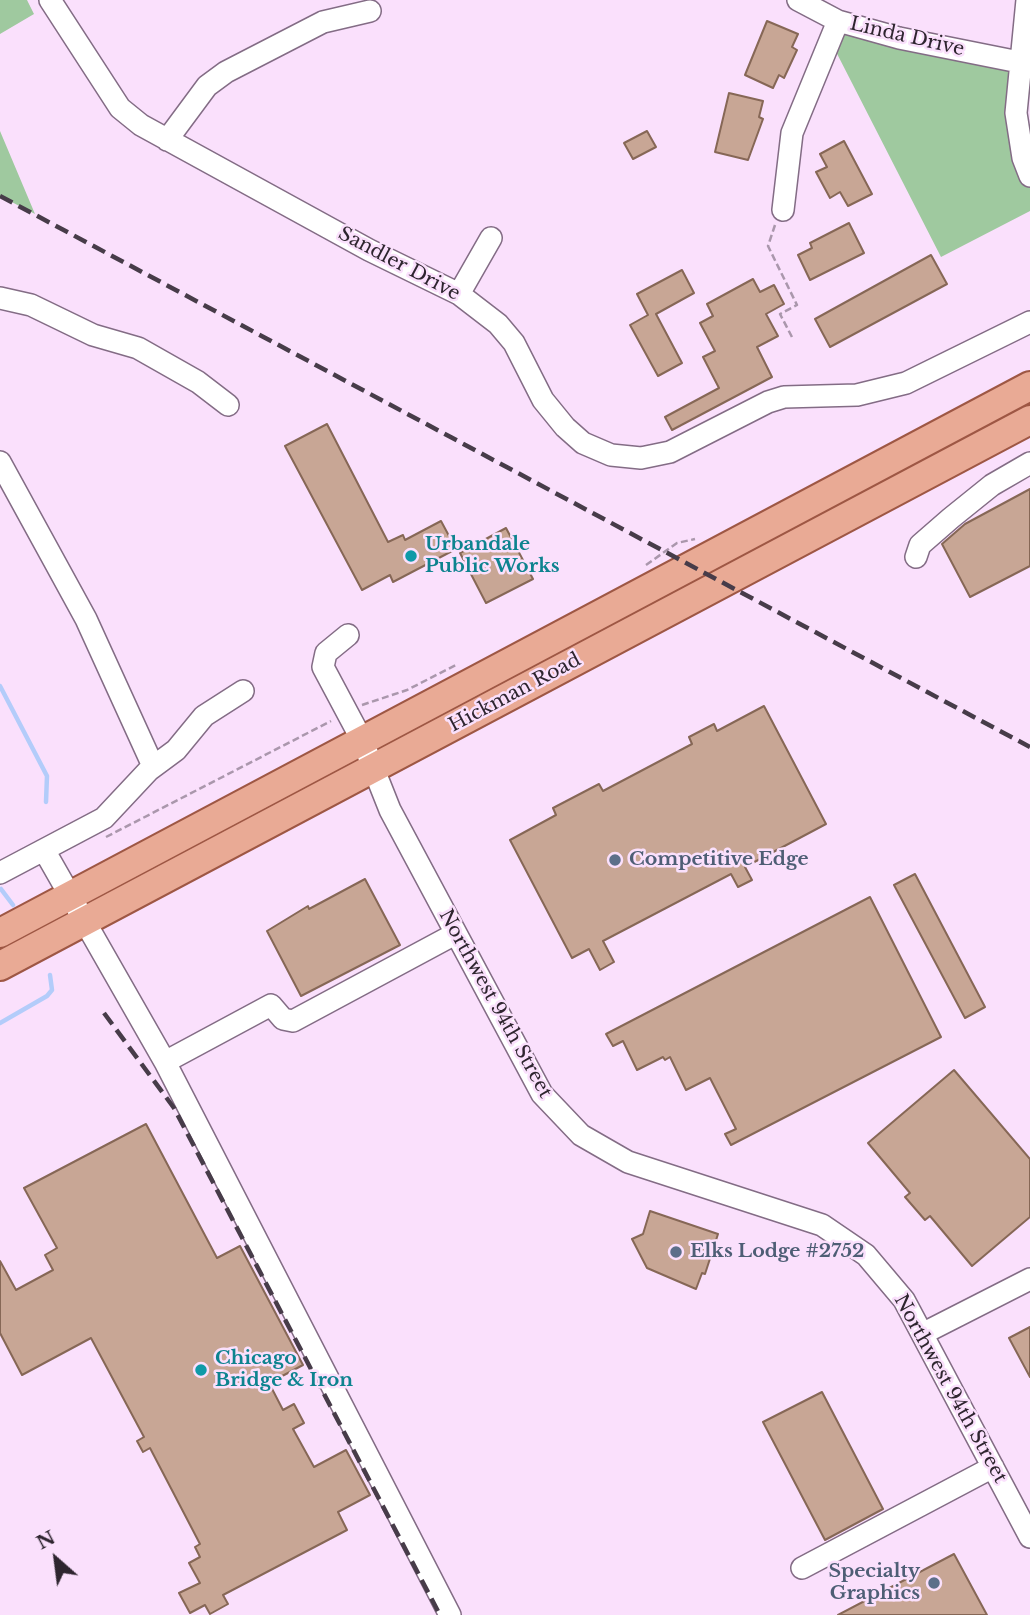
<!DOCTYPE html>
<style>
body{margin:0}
#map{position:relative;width:1030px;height:1615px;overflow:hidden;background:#fae0fc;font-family:"Libre Baskerville",serif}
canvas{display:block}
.north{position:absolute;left:21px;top:1524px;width:70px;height:70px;-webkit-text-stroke:5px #fae0fc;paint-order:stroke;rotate:332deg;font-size:19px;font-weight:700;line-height:28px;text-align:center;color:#2e252f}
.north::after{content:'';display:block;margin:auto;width:24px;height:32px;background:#2e252f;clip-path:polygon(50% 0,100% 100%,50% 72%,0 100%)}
</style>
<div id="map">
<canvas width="1030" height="1615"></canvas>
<div class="north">N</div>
</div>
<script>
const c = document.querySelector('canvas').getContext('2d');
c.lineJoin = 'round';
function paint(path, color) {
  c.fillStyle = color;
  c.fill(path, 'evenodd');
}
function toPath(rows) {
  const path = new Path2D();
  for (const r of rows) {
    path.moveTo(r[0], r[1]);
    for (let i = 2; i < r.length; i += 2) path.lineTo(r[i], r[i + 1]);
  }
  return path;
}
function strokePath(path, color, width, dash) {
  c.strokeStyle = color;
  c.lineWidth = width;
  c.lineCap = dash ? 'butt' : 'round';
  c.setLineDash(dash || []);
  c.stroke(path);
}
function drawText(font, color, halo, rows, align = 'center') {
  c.font = font + ' "Libre Baskerville",serif';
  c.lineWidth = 5;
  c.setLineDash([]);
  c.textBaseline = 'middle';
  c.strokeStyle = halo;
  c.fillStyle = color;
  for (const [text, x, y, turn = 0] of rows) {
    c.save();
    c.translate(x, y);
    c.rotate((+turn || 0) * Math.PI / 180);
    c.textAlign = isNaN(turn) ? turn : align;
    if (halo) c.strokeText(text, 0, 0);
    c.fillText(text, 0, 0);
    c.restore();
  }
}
paint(toPath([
 [0,0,27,0,34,14,0,34],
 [838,21,1019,62,1030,176,1030,211,941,257,830,40],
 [0,131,35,214,0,196]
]), '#9fc99f');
strokePath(toPath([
 [0,686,47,776,46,802],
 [1,889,13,905],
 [0,1023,47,996,52,990,50,975]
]), '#b3ccfa', 4.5);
const building = toPath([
 [767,21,798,34,792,47,797,50,784,78,779,75,773,88,745,75,767,21],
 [729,93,763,101,759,117,763,119,748,160,715,152,729,93],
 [647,131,656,147,633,159,624,143,647,131],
 [844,141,872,194,848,206,840,192,830,198,816,172,827,167,820,154,844,141],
 [849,223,864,253,810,280,798,255,812,248,810,243,849,223],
 [931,255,947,284,830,347,815,319,931,255],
 [682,270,694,293,656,314,682,363,658,376,630,325,648,315,637,294,682,270],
 [753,279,760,292,774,285,784,304,766,314,778,336,757,347,772,377,672,430,665,417,719,388,703,357,715,351,700,323,713,316,707,304,753,279],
 [327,424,388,542,403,535,405,540,441,521,456,549,393,582,390,575,362,590,285,446,327,424],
 [1030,489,1030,566,970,597,942,544,965,524,1030,489],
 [506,528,533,579,486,603,460,553,506,528],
 [764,706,826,824,745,867,752,880,738,887,731,874,603,941,614,962,600,970,589,949,572,958,510,840,556,815,553,808,599,784,603,791,692,744,689,737,714,724,717,731,764,706],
 [915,874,985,1007,965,1018,894,885,915,874],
 [365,879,400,945,301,996,267,931,308,906,309,909,365,879],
 [870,897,941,1037,731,1145,725,1134,736,1129,710,1078,686,1090,670,1057,665,1060,663,1057,637,1070,623,1041,613,1046,606,1034,870,897],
 [954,1070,1030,1159,1030,1217,972,1266,930,1216,925,1220,905,1197,910,1193,868,1143,954,1070],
 [146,1124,217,1258,240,1246,303,1365,269,1383,283,1410,294,1404,304,1423,293,1429,314,1467,346,1450,370,1495,338,1512,347,1530,223,1595,228,1604,210,1614,205,1605,190,1613,179,1593,200,1583,189,1563,200,1557,195,1547,200,1544,150,1448,143,1452,137,1441,144,1437,91,1338,22,1375,0,1333,0,1261,16,1290,53,1270,45,1255,57,1248,24,1188,146,1124],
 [650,1211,718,1234,705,1274,702,1273,696,1289,647,1268,632,1239,643,1234,650,1211],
 [1030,1327,1030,1377,1009,1338,1030,1327],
 [822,1392,883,1509,825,1540,763,1422,822,1392],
 [954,1554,987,1615,838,1615,954,1554]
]);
paint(building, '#c8a695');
strokePath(building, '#866756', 2);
const minor = toPath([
 [50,0,120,108,141,125,369,250,459,294,498,324,514,343,543,400,565,427,583,443,611,455,641,458,670,452,768,402,784,397,857,395,906,383,1030,322],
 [798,0,838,21,899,38,1019,62],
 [1027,0,1016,113,1023,158,1030,176],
 [167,140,207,86,226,72,323,22,370,11],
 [783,210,792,133,838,21],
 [459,294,491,238],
 [0,298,31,305,93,335,138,348,198,382,228,405],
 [0,462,86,619,153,766],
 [916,557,920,545,951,518,992,485,1030,463],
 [348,635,326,653,323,667,363,742,390,810,542,1094,581,1135,628,1162,822,1225,866,1255,904,1300,1030,1537],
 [44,850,165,1062,271,1005,283,1019,293,1021,455,934],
 [0,873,104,818,149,770,176,750,204,716,243,691],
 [165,1062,450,1615],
 [922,1334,1030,1279],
 [802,1568,993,1467]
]);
const major = toPath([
 [0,933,1030,386],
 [0,966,1030,420]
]);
strokePath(minor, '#836c85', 24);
strokePath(major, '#9e5744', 32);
strokePath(toPath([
 [775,225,768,246,797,305,780,314,793,339],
 [646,565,677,543,695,539],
 [362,705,407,690,458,664],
 [106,837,331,721]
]), '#aa97ac', 2.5, [7, 3.5]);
strokePath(minor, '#fff', 21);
strokePath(major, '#e9aa95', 28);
strokePath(toPath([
 [0,196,1030,747],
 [104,1013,174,1108,440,1615]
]), '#473c49', 4.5, [14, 7]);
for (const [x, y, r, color] of [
 [411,556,7,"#0f9aa8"],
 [615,860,7,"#5c6f8a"],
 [676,1252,7,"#5c6f8a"],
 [201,1370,7,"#0f9aa8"],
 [934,1583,7,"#5c6f8a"]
]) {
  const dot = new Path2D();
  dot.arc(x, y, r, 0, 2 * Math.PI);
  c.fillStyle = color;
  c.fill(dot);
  strokePath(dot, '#fae0fc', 2.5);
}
drawText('19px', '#2e252f', '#fae0fc', [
 ["Linda Drive",907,37,13],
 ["Sandler Drive",399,264,28],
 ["Hickman Road",515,693,-28],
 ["Northwest 94th Street",495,1004,61],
 ["Northwest 94th Street",950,1389,61]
]);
drawText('bold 19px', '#0d838f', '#fae0fc', [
 ["Urbandale",425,545],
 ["Public Works",425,567],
 ["Chicago",215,1359],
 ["Bridge & Iron",215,1381]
], 'left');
drawText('bold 19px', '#4e5e75', '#fae0fc', [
 ["Competitive Edge",629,860],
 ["Elks Lodge #2752",690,1252],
 ["Specialty",920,1572,"right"],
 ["Graphics",920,1594,"right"]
], 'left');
</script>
